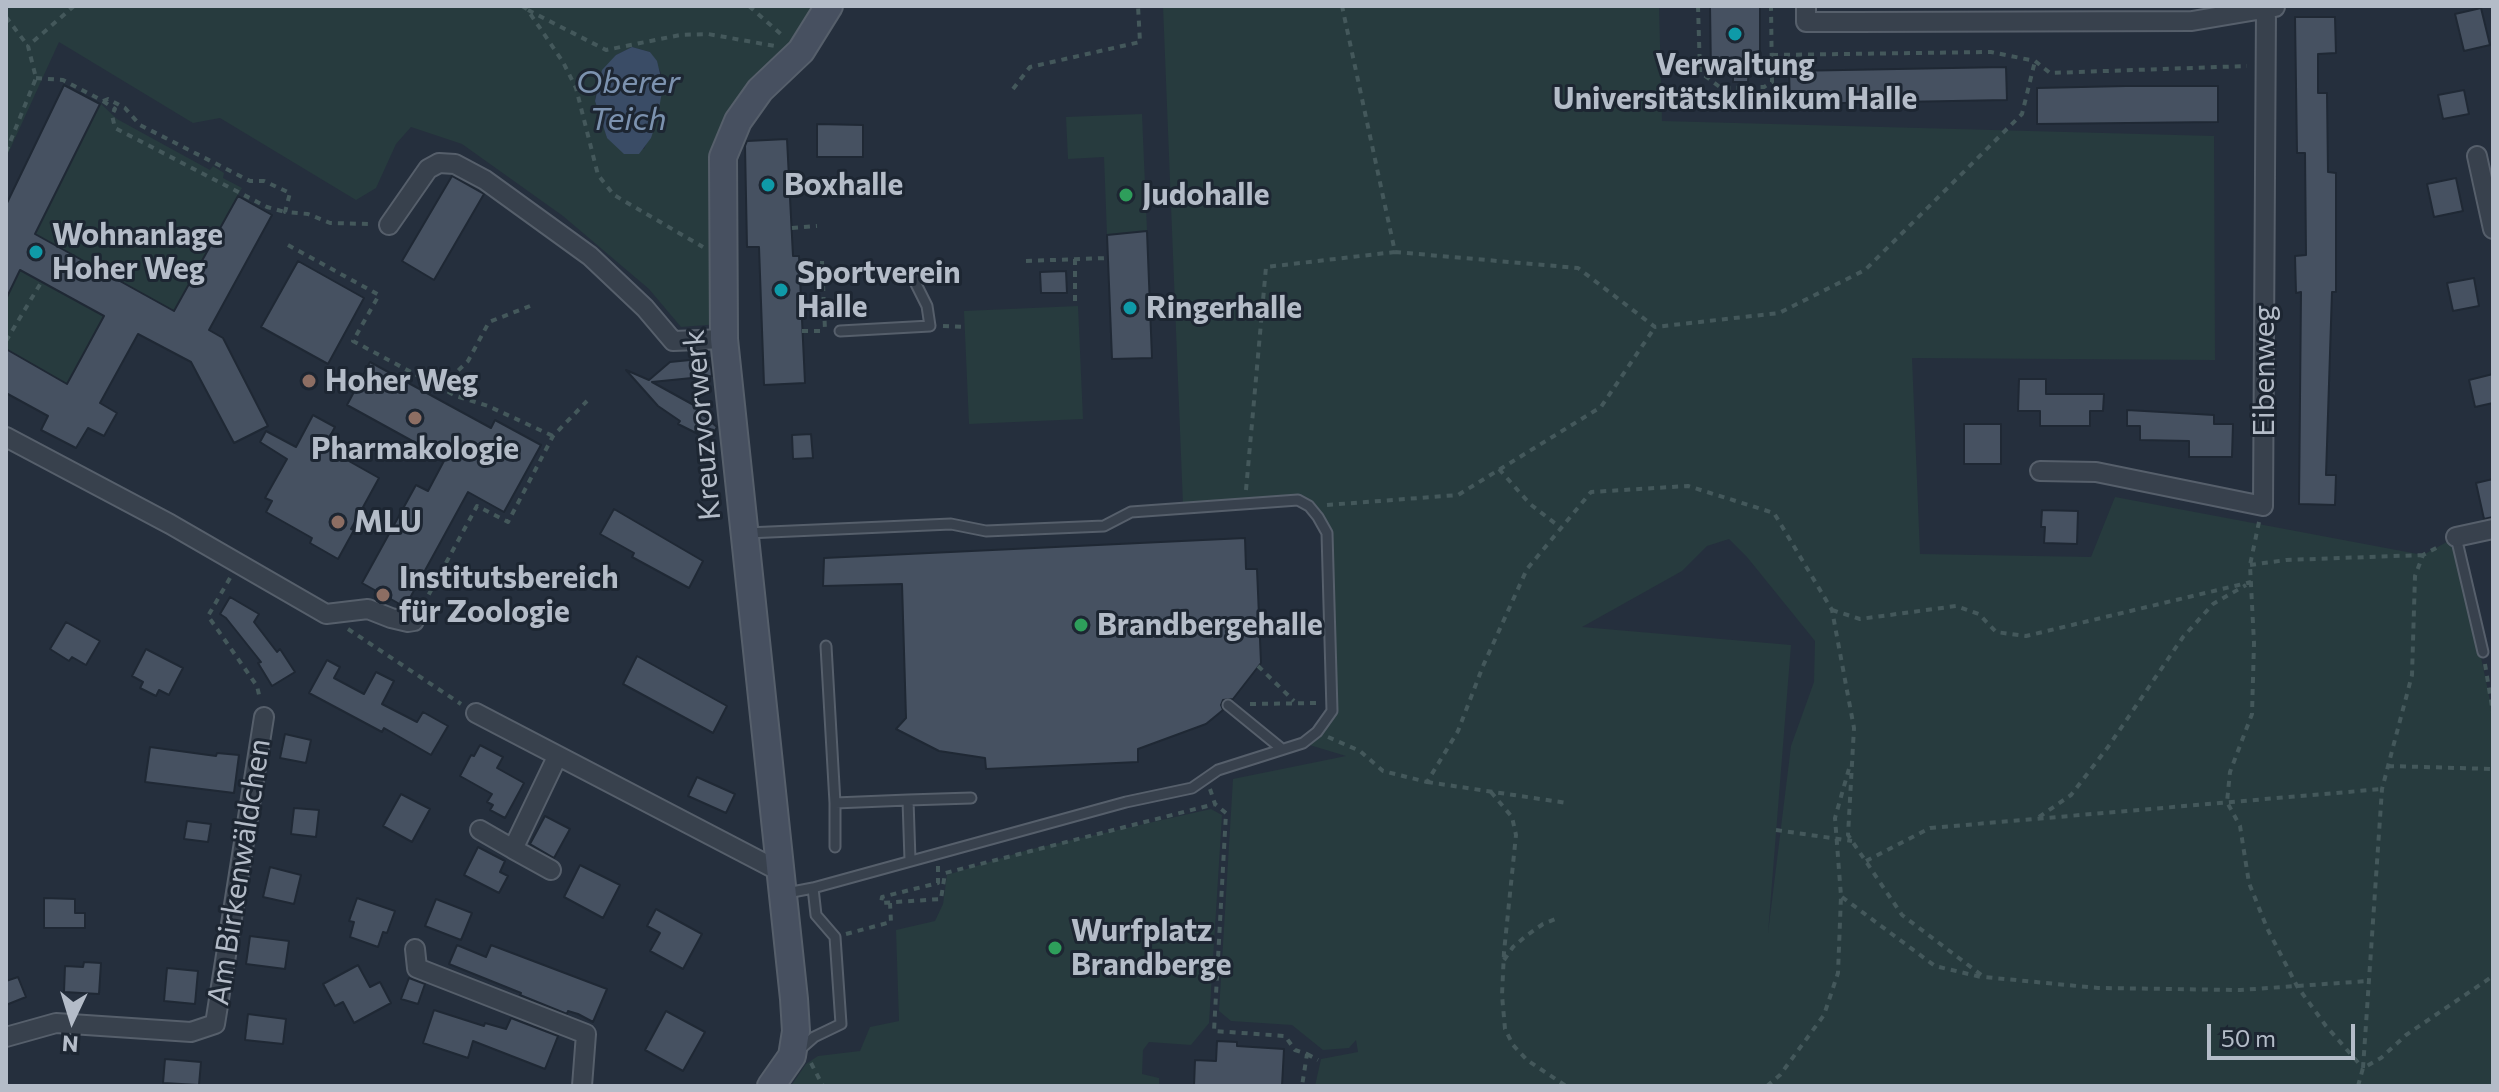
<!DOCTYPE html>
<meta charset="utf-8">
<style>
body{margin:0}
#map{position:relative;width:2499px;height:1092px;overflow:hidden;background:#252f3d;font-family:Commissioner,sans-serif}
canvas{display:block}
.frame{position:absolute;inset:0;border:8px solid #b4bcc8;pointer-events:none}
.north{position:absolute;left:32px;top:980px;width:80px;height:80px;-webkit-text-stroke:6px #1d2632;paint-order:stroke;rotate:184deg;font-size:22px;font-weight:700;line-height:32px;text-align:center;color:#b4bcc8}
.north::after{content:'';display:block;margin:auto;width:28px;height:36px;background:#b4bcc8;clip-path:polygon(50% 0,100% 100%,50% 72%,0 100%)}
.scale{position:absolute;left:2207px;top:1024px;width:148px;height:36px;box-sizing:border-box;border:4px solid #b4bcc8;border-top:0;padding-left:10px;font-size:24px;line-height:28px;white-space:nowrap;color:#b4bcc8;-webkit-text-stroke:6px #1d2632;paint-order:stroke}
</style>
<div id="map">
<canvas width="2499" height="1092"></canvas>
<div class="frame"></div>
<div class="north">N</div>
<div class="scale">50 m</div>
</div>
<script>
const c = document.querySelector('canvas').getContext('2d');
c.lineJoin = 'round';
function paint(path, color) {
  c.fillStyle = color;
  c.fill(path, 'evenodd');
}
function toPath(rows) {
  const path = new Path2D();
  for (const r of rows) {
    path.moveTo(r[0], r[1]);
    for (let i = 2; i < r.length; i += 2) path.lineTo(r[i], r[i + 1]);
  }
  return path;
}
function strokePath(path, color, width, dash) {
  c.strokeStyle = color;
  c.lineWidth = width;
  c.lineCap = dash ? 'butt' : 'round';
  c.setLineDash(dash || []);
  c.stroke(path);
}
function drawText(font, color, halo, rows, align = 'center') {
  c.font = font + ' Commissioner,sans-serif';
  c.lineWidth = 6;
  c.setLineDash([]);
  c.textBaseline = 'middle';
  c.strokeStyle = halo;
  c.fillStyle = color;
  for (const [text, x, y, turn = 0] of rows) {
    c.save();
    c.translate(x, y);
    c.rotate((+turn || 0) * Math.PI / 180);
    c.textAlign = isNaN(turn) ? turn : align;
    if (halo) c.strokeText(text, 0, 0);
    c.fillText(text, 0, 0);
    c.restore();
  }
}
paint(toPath([
 [6,6,823,6,732,114,720,324,681,327,649,289,563,216,462,144,411,127,396,144,376,188,356,200,220,118,193,123,59,42,6,158],
 [632,47,650,52,661,73,657,120,644,149,607,138,595,101,597,85,616,55],
 [1163,6,1659,6,1662,121,2214,136,2215,360,1912,358,1920,554,2091,557,2115,497,2423,555,2456,537,2493,715,2493,1086,1315,1086,1321,1059,1358,1052,1356,1040,1349,1048,1323,1050,1292,1025,1231,1021,1219,1011,1233,779,1346,756,1303,743,1332,711,1327,533,1318,517,1297,500,1183,505],
 [1729,539,1747,557,1815,641,1814,682,1791,746,1768,933,1791,645,1582,627,1682,571,1707,546],
 [100,103,117,119,210,170,213,166,224,173,223,178,242,188,174,311,35,234],
 [1142,114,1147,231,1107,235,1104,157,1068,159,1066,117],
 [20,269,104,316,67,384,6,349,6,299],
 [1078,306,1083,419,969,424,964,311],
 [1211,809,1222,815,1209,1023,1191,1045,1149,1042,1143,1050,1142,1074,1159,1078,1159,1086,791,1086,806,1064,818,1056,860,1051,870,1027,899,1021,896,930,935,921,943,904,947,875,1028,850]
]), '#273b3e');
paint(toPath([
 [632,47,650,52,657,61,663,86,657,120,651,138,639,154,624,154,607,138,595,101,602,70,616,55]
]), '#3a4c66');
const building = toPath([
 [1710,6,1760,6,1760,62,1749,62,1748,82,1733,82,1733,74,1711,73,1710,6],
 [2481,8,2490,45,2464,51,2455,14,2481,8],
 [2295,17,2335,17,2336,53,2318,54,2318,93,2327,93,2328,172,2336,173,2336,292,2332,292,2326,475,2336,475,2335,505,2299,504,2301,292,2296,293,2295,256,2306,255,2305,153,2297,153,2295,17],
 [2006,67,2007,100,1790,104,1789,71,2006,67],
 [64,85,100,104,35,234,174,311,238,196,272,215,209,330,223,338,268,426,234,443,191,362,138,334,100,403,117,413,104,436,88,428,76,448,41,430,48,416,6,393,6,349,67,384,104,316,20,270,6,299,6,205,64,85],
 [2126,86,2218,86,2218,122,2037,124,2037,88,2126,86],
 [2464,90,2469,114,2443,119,2438,95,2464,90],
 [817,124,863,125,863,157,817,157,817,124],
 [787,139,793,256,799,256,805,383,764,385,759,247,747,247,745,146,747,141,787,139],
 [452,176,484,194,434,280,402,261,452,176],
 [2456,178,2463,211,2434,217,2427,184,2456,178],
 [1147,231,1152,358,1112,359,1107,235,1147,231],
 [298,261,364,298,328,364,261,327,298,261],
 [1066,271,1067,293,1041,293,1040,272,1066,271],
 [2474,278,2479,306,2453,311,2447,283,2474,278],
 [710,358,712,376,652,382,699,408,697,412,712,420,711,422,717,427,710,440,678,424,680,421,658,406,626,370,649,380,670,362,710,358],
 [370,362,491,428,495,420,541,445,504,512,468,492,405,607,362,583,416,485,428,491,445,459,347,405,370,362],
 [2493,374,2493,403,2475,407,2469,380,2493,374],
 [2019,379,2046,379,2046,394,2104,394,2103,411,2090,411,2090,426,2040,426,2040,411,2018,411,2019,379],
 [2127,410,2214,415,2214,424,2233,424,2232,457,2189,457,2189,441,2140,440,2140,426,2127,426,2127,410],
 [313,415,335,427,324,447,379,478,351,529,354,530,338,559,310,543,312,538,266,512,272,501,265,498,287,459,260,442,266,431,296,447,313,415],
 [1964,424,2001,424,2001,464,1964,464,1964,424],
 [811,434,813,458,793,459,792,435,811,434],
 [2493,479,2493,517,2484,519,2476,483,2493,479],
 [614,509,703,561,689,588,632,557,634,553,600,534,614,509],
 [2042,510,2078,511,2077,544,2044,543,2045,527,2041,527,2042,510],
 [1245,538,1246,569,1257,569,1261,663,1233,699,1223,700,1221,705,1223,710,1206,724,1138,749,1138,762,986,769,985,758,939,751,896,729,906,718,902,584,823,586,824,558,1245,538],
 [230,597,259,614,254,622,277,652,280,649,295,672,272,686,258,663,261,662,226,618,220,614,230,597],
 [66,622,100,641,86,665,72,657,69,661,50,649,66,622],
 [146,649,183,668,169,695,159,690,156,696,140,688,143,682,132,676,146,649],
 [637,656,727,706,713,733,623,684,637,656],
 [327,660,340,667,334,678,364,694,376,672,394,681,382,704,417,722,423,712,448,726,431,755,384,728,382,732,309,693,327,660],
 [285,734,311,740,306,763,280,758,285,734],
 [480,745,503,757,497,768,524,783,505,818,490,810,493,805,487,802,492,794,460,776,471,755,474,756,480,745],
 [150,747,216,756,217,753,239,755,234,793,145,782,150,747],
 [697,777,735,794,726,813,688,796,697,777],
 [401,794,430,809,412,842,383,826,401,794],
 [294,808,319,810,316,837,291,834,294,808],
 [545,816,570,829,554,858,530,844,545,816],
 [187,821,211,824,208,842,184,839,187,821],
 [478,847,505,861,500,872,508,876,499,893,464,875,478,847],
 [580,865,620,885,603,918,564,897,580,865],
 [270,867,301,875,294,904,263,897,270,867],
 [44,898,75,899,75,913,85,913,85,928,44,928,44,898],
 [357,898,395,911,387,933,383,932,378,947,350,937,354,922,349,921,357,898],
 [436,899,472,913,461,940,425,926,436,899],
 [656,909,702,934,683,969,650,951,660,933,647,926,656,909],
 [250,936,289,941,285,969,246,964,250,936],
 [457,945,486,957,491,945,607,989,593,1022,578,1014,568,1011,567,1014,520,995,521,993,449,964,457,945],
 [84,962,101,963,99,994,64,992,65,966,83,967,84,962],
 [358,965,370,987,380,982,391,1003,354,1023,343,1002,335,1006,323,984,358,965],
 [167,968,198,971,195,1004,164,1001,167,968],
 [18,977,26,997,6,1005,6,981,18,977],
 [409,978,425,984,418,1004,401,999,409,978],
 [434,1010,484,1026,485,1023,506,1029,511,1018,558,1036,545,1069,473,1041,468,1058,423,1043,434,1010],
 [666,1011,705,1032,683,1071,645,1050,666,1011],
 [248,1014,286,1019,283,1044,245,1040,248,1014],
 [1217,1041,1237,1042,1237,1046,1284,1049,1282,1086,1194,1086,1195,1060,1216,1061,1217,1041],
 [165,1059,201,1062,199,1085,163,1083,165,1059]
]);
paint(building, '#465161');
strokePath(building, '#1f2834', 2);
const lane = toPath([
 [840,331,930,326,927,306,913,278],
 [747,533,951,524,986,531,1104,526,1131,512,1298,500,1309,506,1318,517,1327,533,1332,711,1317,732,1303,743,1218,770,1192,788,1126,802,813,888,787,893],
 [2456,537,2483,652],
 [826,646,835,803],
 [1228,705,1282,749],
 [835,847,835,803,908,800],
 [910,860,908,800,971,798],
 [798,1051,814,1037,841,1024,835,937,816,915,813,888]
]);
const street = toPath([
 [1806,6,1806,22,1856,22,2192,21,2275,7],
 [2477,156,2493,229],
 [389,225,428,169,439,163,455,164,485,180,590,256,645,308,673,341,724,339],
 [6,437,170,524,326,614,368,609,391,618,408,622,414,621],
 [2040,471,2096,472,2263,506,2266,9],
 [2456,537,2493,529],
 [476,713,781,872],
 [480,830,513,849,557,757],
 [513,849,551,870],
 [415,949,417,968,586,1034,582,1086],
 [6,1037,56,1023,191,1032,215,1024,264,717]
]);
const secondary = toPath([
 [771,1086,792,1056,796,1031,794,999,724,339,723,157,738,121,760,90,801,51,829,6]
]);
strokePath(lane, '#565f6b', 13);
strokePath(street, '#565f6b', 22);
strokePath(secondary, '#565f6b', 30);
strokePath(toPath([
 [365,6,386,6],
 [522,6,527,9,563,62,576,88,598,175,614,195,703,247],
 [749,6,783,36],
 [1698,6,1700,72,1721,88,1764,87,1772,82,1771,6],
 [528,10,606,50,680,35,708,34,775,46],
 [6,17,28,46],
 [1772,55,1991,52,2035,61,2050,73,2247,66],
 [36,78,63,80,103,101,108,99,125,108,140,125,250,181,264,181,290,193,285,212,308,214,330,223,371,224],
 [1013,89,1030,67,1140,42,1138,6],
 [103,101,115,109,112,115,115,128,267,207,285,212],
 [6,152,36,78,28,46,74,6],
 [792,228,817,226],
 [288,245,379,295,353,341,456,396,488,406,553,436],
 [1395,252,1578,268,1655,327,1779,313,1865,270,2022,114,2035,61],
 [1075,259,1075,306],
 [822,261,825,330],
 [1026,261,1108,258],
 [943,326,964,327],
 [802,331,826,331],
 [6,341,42,281],
 [441,387,468,361,489,322,530,306],
 [1499,469,1530,504,1561,528],
 [1246,490,1266,267,1395,252,1342,6],
 [1327,505,1458,495,1601,407,1655,327],
 [2259,522,2250,565,2254,643,2252,714,2230,772,2227,802,2240,826,2249,883,2267,928,2297,986,2326,1026,2363,1068],
 [2250,565,2286,560,2423,555],
 [230,578,208,616,257,686,260,699],
 [423,605,477,506,508,522,553,436,587,401],
 [1832,610,1860,619,1956,606,1979,614,1996,632,2026,636,2251,582],
 [348,629,461,704],
 [2485,664,2493,713],
 [1258,666,1294,701],
 [1250,704,1318,703],
 [1328,737,1360,751,1383,771,1427,782,1458,731,1483,666,1527,569,1591,492,1688,486,1774,513,1832,610,1854,728,1848,835,1902,915,1984,977,2098,988,2240,990,2368,981],
 [2388,766,2493,769],
 [1427,782,1567,803],
 [1210,789,1215,804,1226,813,1214,1031,1285,1036,1295,1050,1307,1054,1302,1086],
 [1491,792,1512,817,1516,835,1504,952,1502,995,1505,1029,1513,1045,1527,1060,1566,1086],
 [2039,817,2071,795,2108,747,2183,637,2213,604,2246,585],
 [1776,830,1852,841],
 [1866,861,1930,828,2382,789],
 [938,866,938,883,882,897,881,903,941,899,945,873,1215,804],
 [1842,897,1935,966,1981,977],
 [846,934,891,922,890,903],
 [1504,960,1513,947,1526,936,1543,924,1558,918],
 [1307,1054,1318,1060],
 [811,1063,823,1086],
 [2363,1068,2382,789,2412,675,2415,576,2423,555,2440,546],
 [1767,1086,1780,1075,1824,1015,1838,973,1841,896,1835,818,1850,765],
 [2358,1086,2363,1068,2381,1058,2406,1035,2493,976]
]), '#44585b', 4, [6, 6]);
strokePath(lane, '#38414d', 9);
strokePath(street, '#38414d', 18);
strokePath(secondary, '#475060', 26);
for (const [x, y, r, color] of [
 [1735,34,8,"#0f9aa8"],
 [768,185,8,"#0f9aa8"],
 [1126,195,8,"#2e9e5b"],
 [36,252,8,"#0f9aa8"],
 [781,290,8,"#0f9aa8"],
 [1130,308,8,"#0f9aa8"],
 [309,381,8,"#8d6e63"],
 [415,418,8,"#8d6e63"],
 [338,522,8,"#8d6e63"],
 [383,595,8,"#8d6e63"],
 [1081,625,8,"#2e9e5b"],
 [1055,948,8,"#2e9e5b"]
]) {
  const dot = new Path2D();
  dot.arc(x, y, r, 0, 2 * Math.PI);
  c.fillStyle = color;
  c.fill(dot);
  strokePath(dot, '#1d2632', 3);
}
drawText('bold 30px', '#b4bcc8', '#1d2632', [
 ["Verwaltung",1735,65,"center"],
 ["Universitätsklinikum Halle",1735,99,"center"],
 ["Boxhalle",784,185],
 ["Judohalle",1142,195],
 ["Wohnanlage",52,235],
 ["Hoher Weg",52,269],
 ["Sportverein",797,273],
 ["Halle",797,307],
 ["Ringerhalle",1146,308],
 ["Hoher Weg",325,381],
 ["Pharmakologie",415,449,"center"],
 ["MLU",354,522],
 ["Institutsbereich",399,578],
 ["für Zoologie",399,612],
 ["Brandbergehalle",1097,625],
 ["Wurfplatz",1071,931],
 ["Brandberge",1071,965]
], 'left');
drawText('30px', '#b4bcc8', '#1d2632', [
 ["Eibenweg",2264,371,-90],
 ["Kreuzvorwerk",702,425,-95],
 ["Am Birkenwäldchen",239,872,-81]
]);
drawText('italic 32px', '#7c92af', '#1d2632', [
 ["Oberer",628,82],
 ["Teich",628,119]
]);
</script>
